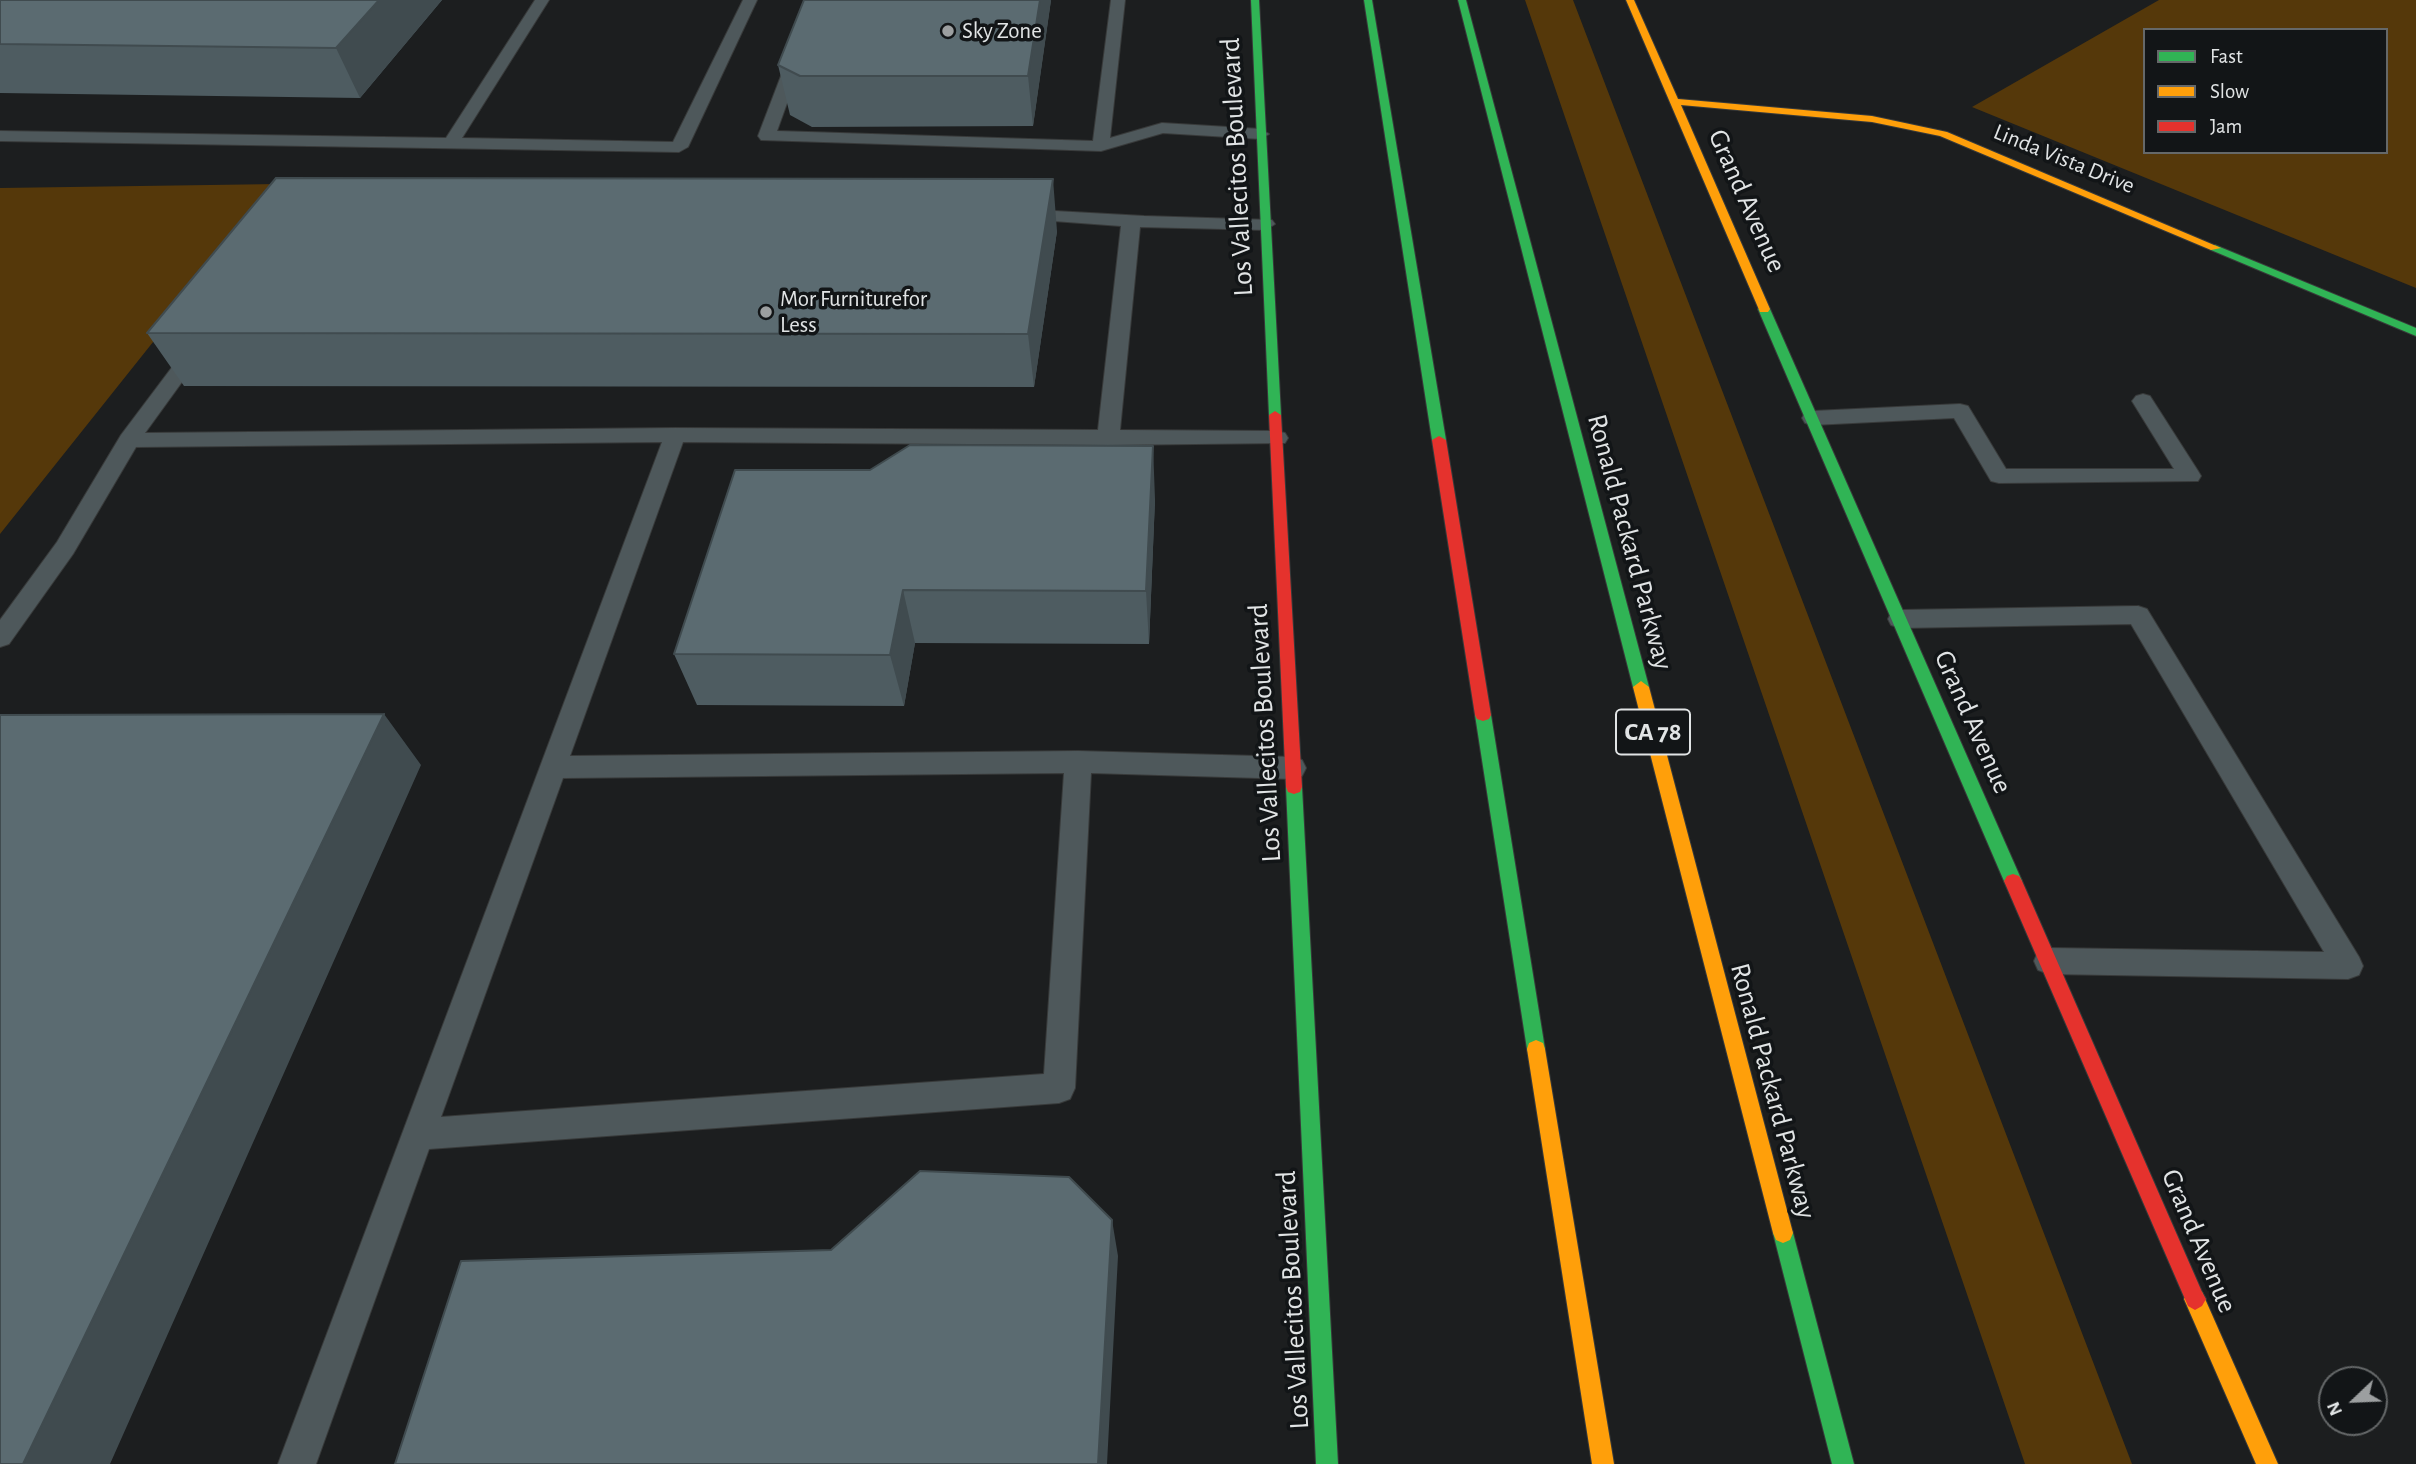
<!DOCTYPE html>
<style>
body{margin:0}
#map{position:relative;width:2416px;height:1464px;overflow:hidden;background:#1c1e1f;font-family:"Alegreya Sans",sans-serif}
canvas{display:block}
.legend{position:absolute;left:2143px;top:28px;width:245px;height:126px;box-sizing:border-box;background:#121517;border:2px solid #656869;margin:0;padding:9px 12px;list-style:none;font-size:21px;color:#e1e4e5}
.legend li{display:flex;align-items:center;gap:14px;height:35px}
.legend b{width:35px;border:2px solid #656869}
.north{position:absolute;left:2318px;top:1366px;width:70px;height:70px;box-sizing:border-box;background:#121517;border:2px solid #656869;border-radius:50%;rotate:247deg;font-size:19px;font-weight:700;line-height:28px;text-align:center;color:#e1e4e5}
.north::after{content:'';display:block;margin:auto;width:24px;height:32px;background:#9c9fa0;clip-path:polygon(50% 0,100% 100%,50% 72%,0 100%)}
</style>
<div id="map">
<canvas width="2416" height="1464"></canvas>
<ul class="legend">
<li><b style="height:9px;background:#30b455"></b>Fast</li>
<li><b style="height:9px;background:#ff9f0a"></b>Slow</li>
<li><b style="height:9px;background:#e5322d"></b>Jam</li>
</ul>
<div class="north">N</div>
</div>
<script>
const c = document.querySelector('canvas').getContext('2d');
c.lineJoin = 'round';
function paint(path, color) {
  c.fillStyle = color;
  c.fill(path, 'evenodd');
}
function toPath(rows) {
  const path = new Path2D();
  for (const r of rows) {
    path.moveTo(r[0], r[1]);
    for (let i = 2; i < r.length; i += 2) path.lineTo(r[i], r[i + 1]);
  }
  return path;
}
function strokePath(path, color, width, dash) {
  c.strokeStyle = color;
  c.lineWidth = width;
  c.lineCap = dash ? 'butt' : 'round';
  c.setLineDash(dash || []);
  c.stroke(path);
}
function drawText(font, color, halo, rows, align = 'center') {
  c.font = font + ' "Alegreya Sans",sans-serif';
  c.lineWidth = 7;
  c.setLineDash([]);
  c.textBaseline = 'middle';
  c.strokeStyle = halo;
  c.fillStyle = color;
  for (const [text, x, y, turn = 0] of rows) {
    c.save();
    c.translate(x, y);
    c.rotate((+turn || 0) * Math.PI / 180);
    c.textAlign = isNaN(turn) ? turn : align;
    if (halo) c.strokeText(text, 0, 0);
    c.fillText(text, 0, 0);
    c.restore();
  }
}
paint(toPath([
 [1525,0,1573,0,2132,1464,2025,1464],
 [2159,0,2416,0,2416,288,1972,107],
 [2145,30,2386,30,2386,152,2145,152],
 [279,184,0,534,0,188]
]), '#55380a');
const lane = toPath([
 [535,0,549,0,462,138,673,142,743,0,757,0,688,147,679,152,0,141,0,131,446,138,535,0],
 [810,0,824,0,777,131,1093,141,1111,0,1125,0,1110,138,1162,123,1261,129,1269,134,1261,139,1163,133,1101,151,761,140,758,136,810,0],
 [1019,209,1144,216,1272,220,1275,224,1266,230,1140,227,1120,430,1277,431,1285,433,1288,438,1285,443,1108,445,683,442,570,756,1078,751,1293,757,1302,760,1306,768,1302,776,1293,779,1091,773,1075,1088,1070,1099,1059,1103,429,1149,316,1464,278,1464,662,442,136,447,73,554,9,644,0,647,0,620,57,542,121,435,191,342,198,340,205,342,208,346,145,433,675,428,1098,430,1121,226,1013,218,1010,214,1019,209],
 [1064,773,1044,1074,441,1117,563,778,1064,773],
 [2143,394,2150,396,2198,471,2201,476,2198,481,1999,483,1991,481,1954,418,1813,425,1805,423,1802,418,1805,413,1813,411,1960,404,1968,406,2006,469,2174,469,2132,401,2136,396,2143,394],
 [2138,606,2147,609,2359,957,2363,966,2359,975,2348,979,2049,974,2038,970,2034,961,2038,952,2049,948,2324,952,2131,624,1900,628,1891,625,1888,619,1891,613,1900,610,2138,606]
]);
const fast = toPath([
 [1251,0,1259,0,1281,415,1275,419,1269,415,1251,0],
 [1364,0,1372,0,1446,440,1439,444,1432,440,1364,0],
 [1458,0,1466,0,1649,687,1641,693,1633,687,1458,0],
 [2215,245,2416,328,2416,336,2211,250,2209,248,2215,245],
 [1764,305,1770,309,2022,881,2019,886,2013,888,2007,886,2004,881,1758,309,1764,305],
 [1483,709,1489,711,1491,715,1545,1049,1543,1055,1536,1058,1529,1055,1527,1049,1475,715,1477,711,1483,709],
 [1294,780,1300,782,1302,787,1338,1464,1316,1464,1286,787,1288,782,1294,780],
 [1783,1223,1790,1226,1793,1233,1854,1464,1832,1464,1773,1233,1776,1226,1783,1223]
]);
const slow = toPath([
 [1626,0,1634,0,1678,99,1872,116,1947,132,2221,248,2211,250,1940,136,1872,122,1681,105,1770,309,1768,312,1760,312,1626,0],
 [1641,681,1649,687,1793,1233,1790,1240,1783,1243,1776,1240,1773,1233,1633,687,1641,681],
 [1536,1040,1543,1043,1545,1049,1614,1464,1592,1464,1527,1049,1529,1043,1536,1040],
 [2195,1288,2202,1292,2278,1464,2256,1464,2184,1299,2188,1292,2195,1288]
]);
const jam = toPath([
 [1275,411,1281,415,1302,787,1300,792,1294,794,1288,792,1286,787,1269,415,1275,411],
 [1439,436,1446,440,1491,715,1489,719,1483,721,1477,719,1475,715,1432,440,1439,436],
 [2013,874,2019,876,2022,881,2202,1292,2206,1299,2202,1306,2195,1310,2188,1306,2004,881,2007,876,2013,874]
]);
strokePath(lane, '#383a3a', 2);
strokePath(fast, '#383a3a', 2);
strokePath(slow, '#383a3a', 2);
strokePath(jam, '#383a3a', 2);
paint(lane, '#4e585b');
paint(fast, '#30b455');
paint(slow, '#ff9f0a');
paint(jam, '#e5322d');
paint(toPath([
 [0,0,442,0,360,98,0,93],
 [1051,0,1033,126,812,127,790,115,778,65],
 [1057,231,1034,387,184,386,147,333],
 [870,470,1155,499,1149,644,915,643,904,706,697,705,674,654]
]), '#4e5c61');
paint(toPath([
 [379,0,442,0,360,98,336,48],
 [1040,0,1051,0,1033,126,1028,76],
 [1053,179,1057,231,1034,387,1028,334],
 [1153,446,1155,499,1149,644,1146,591],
 [903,590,915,643,904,706,890,655],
 [384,714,421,765,110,1464,23,1464],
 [1112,1220,1118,1256,1107,1464,1098,1464]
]), '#404b4f');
const building = toPath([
 [0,0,379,0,336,48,0,44,0,0],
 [804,0,1040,0,1028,76,800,76,778,65,804,0],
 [276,178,1053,179,1028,334,147,333,276,178],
 [910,445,1153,446,1146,591,903,590,890,655,674,654,735,470,870,470,910,445],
 [384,714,23,1464,0,1464,0,715,384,714],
 [920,1171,1069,1177,1112,1220,1098,1464,395,1464,461,1261,831,1250,920,1171]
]);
paint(building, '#5b6b71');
strokePath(building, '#404b4f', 2);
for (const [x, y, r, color] of [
 [948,31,7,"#9c9fa0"],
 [766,312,7,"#9c9fa0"]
]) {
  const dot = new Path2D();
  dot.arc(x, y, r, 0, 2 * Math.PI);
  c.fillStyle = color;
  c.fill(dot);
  strokePath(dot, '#121517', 2.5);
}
drawText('23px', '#e1e4e5', '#121517', [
 ["Sky Zone",962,31],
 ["Mor Furniturefor",780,299],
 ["Less",780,325]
], 'left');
drawText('23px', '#e1e4e5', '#121517', [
 ["Linda Vista Drive",2064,159,22]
]);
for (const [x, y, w] of [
 [1653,732,74]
]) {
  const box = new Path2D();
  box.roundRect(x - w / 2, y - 22.5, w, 45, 5);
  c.fillStyle = '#121517';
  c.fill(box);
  strokePath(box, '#e1e4e5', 2);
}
drawText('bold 26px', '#e1e4e5', null, [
 ["CA 78",1653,732]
]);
drawText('28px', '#e1e4e5', '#121517', [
 ["Los Vallecitos Boulevard",1237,167,-93],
 ["Grand Avenue",1747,201,66],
 ["Ronald Packard Parkway",1630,542,75],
 ["Grand Avenue",1973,722,66],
 ["Los Vallecitos Boulevard",1265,733,-93],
 ["Ronald Packard Parkway",1773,1091,75],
 ["Grand Avenue",2199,1241,67],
 ["Los Vallecitos Boulevard",1293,1300,-93]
]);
</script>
